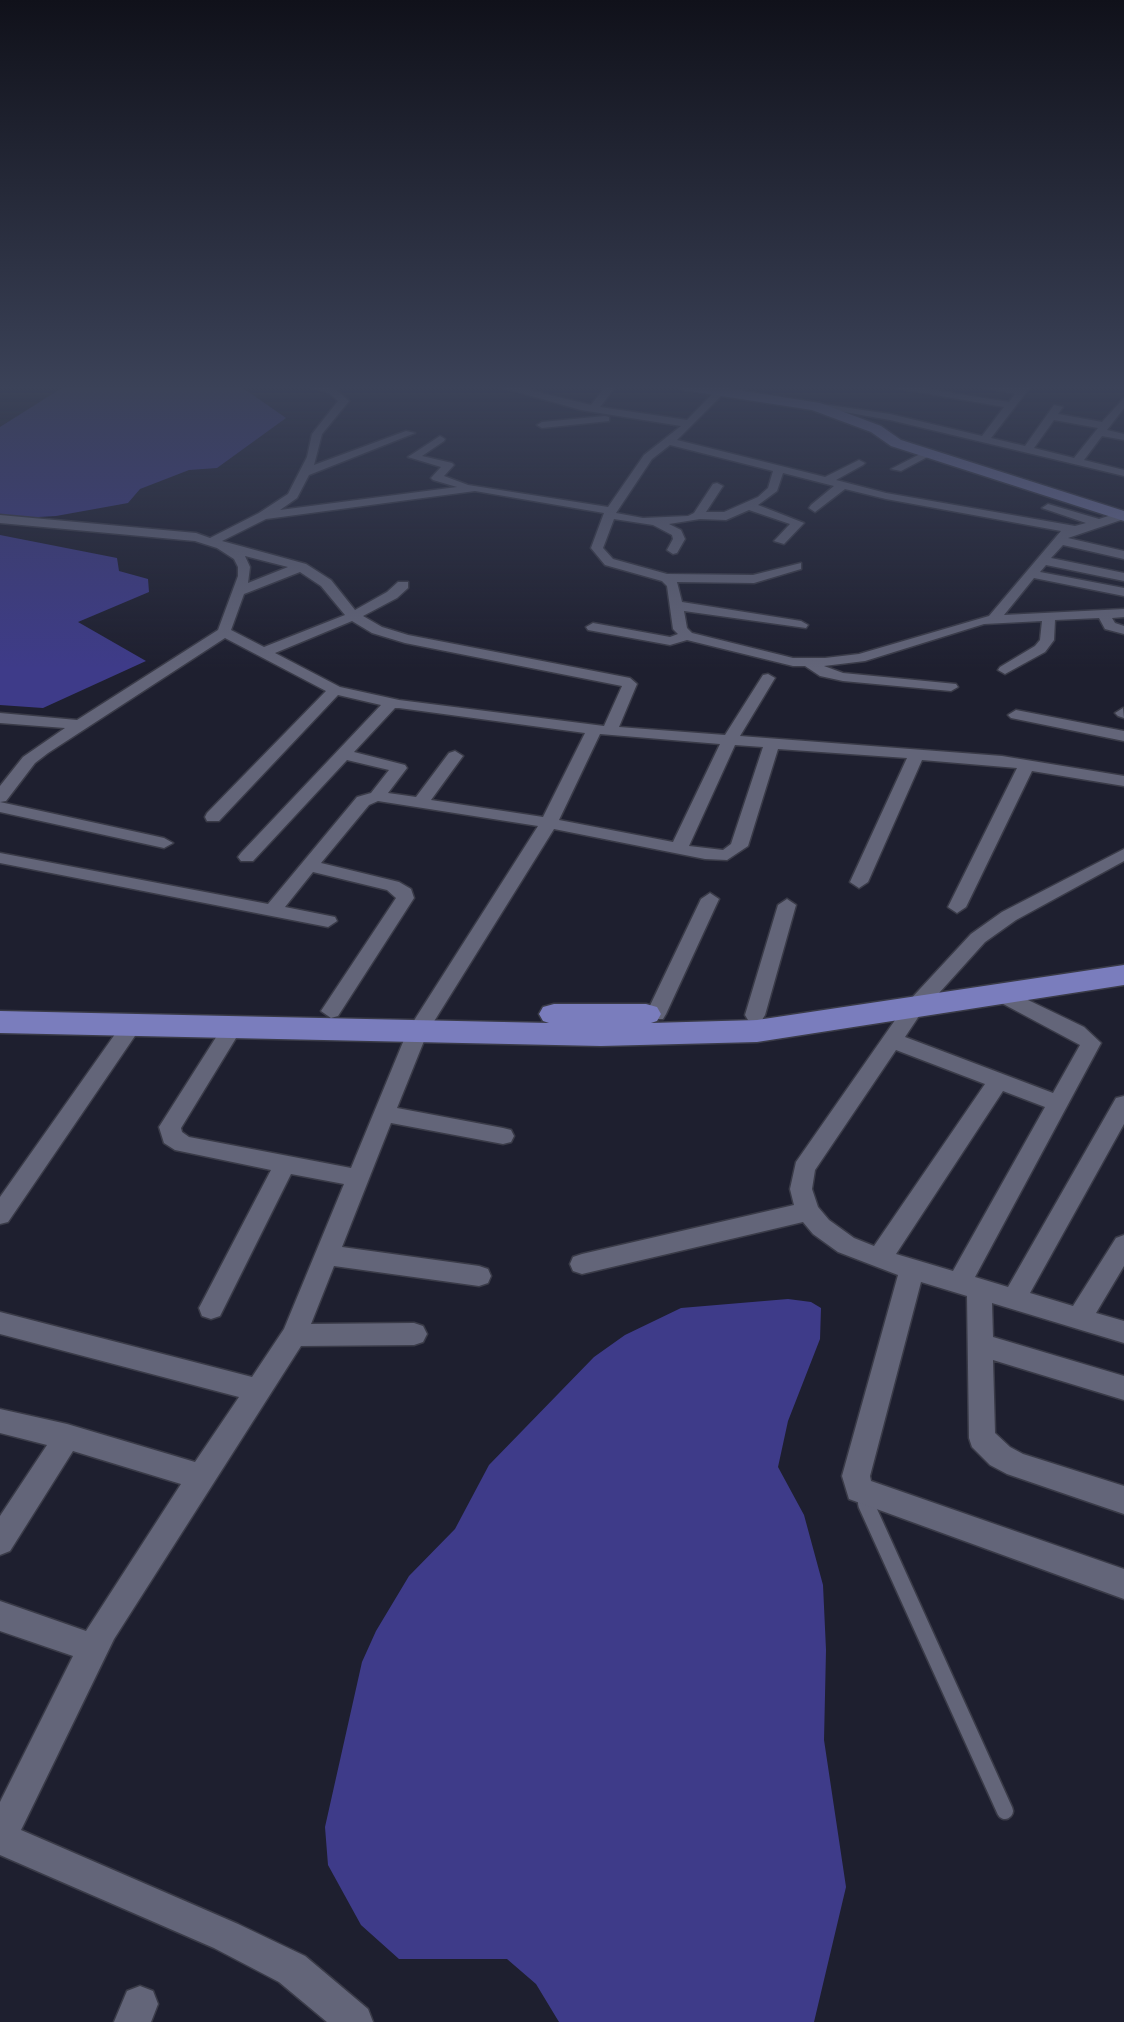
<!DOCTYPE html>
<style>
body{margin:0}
canvas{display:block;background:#1e1f2f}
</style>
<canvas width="1124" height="2022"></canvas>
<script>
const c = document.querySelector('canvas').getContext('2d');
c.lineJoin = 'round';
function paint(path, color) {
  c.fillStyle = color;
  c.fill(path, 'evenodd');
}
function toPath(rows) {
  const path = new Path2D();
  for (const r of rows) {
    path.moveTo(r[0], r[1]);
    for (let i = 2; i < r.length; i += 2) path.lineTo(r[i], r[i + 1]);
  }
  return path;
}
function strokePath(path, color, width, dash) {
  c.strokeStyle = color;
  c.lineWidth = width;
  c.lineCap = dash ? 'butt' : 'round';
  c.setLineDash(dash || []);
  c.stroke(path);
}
paint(toPath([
 [65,386,240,386,286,418,217,468,189,470,140,489,128,503,56,516,20,518,0,515,0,427],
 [0,535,117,558,119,571,148,579,149,592,78,622,146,661,43,708,0,705],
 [788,1299,811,1302,821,1308,820,1339,788,1421,778,1467,804,1515,823,1585,826,1650,824,1740,846,1887,814,2022,559,2022,536,1984,507,1959,399,1959,361,1925,328,1865,325,1827,362,1662,376,1631,409,1576,455,1529,489,1465,594,1357,625,1335,681,1308]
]), '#3e3b89');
const laneFar1 = toPath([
 [860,1492,866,1506]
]);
const lane = toPath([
 [866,1504,1005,1811]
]);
const street = toPath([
 [307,386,335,389,349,401,322,434,314,465,406,431,415,433,309,475,297,498,280,510,457,487,433,480,431,478,441,467,408,457,440,436,445,439,444,441,422,456,452,463,454,465,444,476,468,485,608,507,644,455,681,426,581,410,496,386,513,386,591,405,606,386,616,386,600,407,687,420,720,386,731,386,677,440,825,477,859,460,865,463,863,465,836,480,886,493,1075,526,1086,523,1042,508,1048,504,1099,519,1124,511,1124,519,1068,538,1124,551,1124,559,1063,545,1051,558,1124,573,1124,581,1046,565,1040,572,1124,588,1124,596,1034,578,1004,615,1124,609,1124,617,1112,618,1115,623,1124,626,1124,634,1105,629,1099,618,1055,620,1054,640,1045,652,1005,674,998,670,1000,667,1035,646,1040,640,1042,621,984,624,865,661,824,666,843,673,956,684,958,687,951,691,843,681,820,676,805,666,793,666,687,640,670,645,588,630,586,627,593,623,670,637,678,634,673,629,667,586,662,581,605,565,591,548,604,513,475,491,266,519,222,541,306,564,331,580,355,610,387,592,398,582,408,582,408,588,397,598,363,616,382,627,408,635,630,678,637,684,619,727,725,735,763,675,768,674,775,678,740,736,1002,756,1124,776,1124,786,1032,771,966,907,957,913,948,907,1017,768,922,760,868,882,859,888,850,882,907,758,778,749,748,846,727,860,705,859,554,829,428,1031,397,1108,503,1128,511,1130,514,1136,511,1142,503,1144,391,1123,342,1247,479,1266,488,1269,491,1276,488,1283,479,1286,334,1266,311,1324,414,1323,423,1326,427,1334,423,1342,414,1345,301,1346,114,1639,21,1830,238,1924,305,1956,368,2009,373,2022,327,2022,279,1982,214,1948,0,1855,0,1802,73,1656,0,1631,0,1601,86,1631,181,1484,73,1451,10,1551,0,1555,0,1516,47,1445,0,1433,0,1409,67,1424,195,1462,239,1397,0,1334,0,1312,252,1377,284,1329,344,1184,291,1174,220,1316,211,1319,202,1316,199,1308,271,1170,175,1150,164,1143,159,1127,227,1020,234,1018,241,1020,244,1025,181,1128,182,1132,189,1137,351,1168,408,1030,538,826,378,801,369,805,321,863,399,882,411,889,414,898,338,1016,331,1018,321,1011,396,898,387,890,313,872,285,907,335,917,337,921,328,927,0,863,0,853,268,904,357,797,371,793,389,770,347,760,253,861,241,861,238,857,241,853,381,705,338,695,219,821,207,821,205,817,207,813,326,691,225,638,48,753,35,763,6,801,0,802,0,786,23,757,65,728,0,723,0,713,77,720,218,630,238,576,238,567,234,559,217,548,195,541,0,523,0,515,196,533,210,538,259,513,288,494,307,457,312,434,338,401,329,393,307,386],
 [670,445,773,471,768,488,758,497,724,512,706,512,723,486,717,483,713,484,694,513,688,516,643,518,616,513,652,459,670,445],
 [783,473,834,486,811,505,809,508,815,512,845,489,886,499,1061,531,989,616,859,654,825,658,793,658,692,633,687,628,684,611,806,628,808,625,801,621,682,602,677,582,754,583,801,569,801,563,753,575,667,574,613,559,603,548,614,519,653,525,672,535,673,539,667,550,673,554,677,553,685,539,681,530,669,524,700,519,726,520,749,510,790,524,774,541,784,544,804,523,758,505,777,491,783,473],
 [245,556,288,567,248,583,250,567,245,556],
 [300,572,321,586,345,615,264,647,231,630,244,594,300,572],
 [352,621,372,633,405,643,622,686,604,726,399,700,340,687,275,653,352,621],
 [395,708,399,708,585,733,543,817,431,800,463,756,455,751,449,753,416,797,388,793,407,768,405,765,354,752,395,708],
 [600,734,720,744,673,842,559,820,600,734],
 [735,745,763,747,731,844,723,850,689,846,735,745],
 [884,386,909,386,1009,402,1015,394,978,386,1031,386,991,438,1025,446,1054,405,1063,407,1058,414,1102,422,1124,398,1124,408,1107,430,1124,434,1124,440,1102,436,1084,460,1124,470,1124,476,890,420,810,406,815,403,890,414,982,436,1004,407,884,386],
 [1054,420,1098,428,1074,458,1034,448,1054,420],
 [605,416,609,417,609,421,542,428,537,425,542,422,605,416],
 [924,452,933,454,901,471,891,469,924,452],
 [1123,708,1124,718,1118,716,1115,713,1123,708],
 [1016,710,1124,731,1124,741,1011,718,1008,715,1016,710],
 [0,802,164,838,173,843,164,848,0,812,0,802],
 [1124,849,1124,861,1016,920,985,942,921,1013,905,1037,1053,1093,1080,1045,994,999,991,994,994,989,1001,987,1084,1027,1101,1043,975,1277,1008,1287,1116,1098,1124,1096,1124,1124,1030,1293,1073,1306,1116,1238,1124,1235,1124,1266,1096,1313,1124,1321,1124,1343,992,1303,993,1337,1124,1376,1124,1400,993,1360,995,1433,1010,1447,1023,1454,1124,1486,1124,1514,1007,1474,990,1465,972,1447,969,1438,967,1296,921,1282,870,1476,871,1481,1124,1569,1124,1599,849,1499,842,1476,898,1275,838,1252,813,1234,803,1222,582,1274,573,1271,570,1264,573,1257,582,1254,794,1205,790,1189,796,1162,907,1003,971,934,1002,912,1124,849],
 [896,1050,985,1084,874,1246,854,1238,829,1220,818,1207,812,1189,815,1170,896,1050],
 [1003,1091,1045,1107,953,1271,896,1254,1003,1091],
 [710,893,719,899,666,1014,663,1019,649,1019,646,1014,701,899,710,893],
 [787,899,796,905,765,1015,762,1020,748,1020,745,1015,778,905,787,899],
 [132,1018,139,1020,142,1025,139,1030,8,1222,0,1224,0,1197,125,1020,132,1018],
 [140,1986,153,1991,158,2004,151,2022,114,2022,127,1991,140,1986]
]);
const secondary = toPath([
 [676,386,712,386,820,403,881,426,901,440,1124,511,1124,521,891,446,871,432,812,410,683,390,676,386]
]);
const primary = toPath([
 [1124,965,1124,985,757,1042,601,1046,0,1033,0,1011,549,1023,543,1021,539,1014,543,1007,554,1004,646,1004,657,1007,661,1014,657,1021,651,1023,757,1020,1124,965]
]);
strokePath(laneFar1, '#3a3b48', 15);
strokePath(lane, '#3a3b48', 19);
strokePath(street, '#3a3b48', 3);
strokePath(secondary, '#3a3b48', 3);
strokePath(primary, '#3a3b48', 3);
strokePath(laneFar1, '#636579', 12);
strokePath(lane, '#636579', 16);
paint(street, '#636579');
paint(secondary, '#6e719b');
paint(primary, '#7a7dbd');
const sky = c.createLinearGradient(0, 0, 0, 669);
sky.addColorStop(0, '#10111a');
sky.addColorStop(0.58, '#3b4258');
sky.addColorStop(1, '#3b425800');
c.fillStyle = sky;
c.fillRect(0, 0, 1124, 669);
</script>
